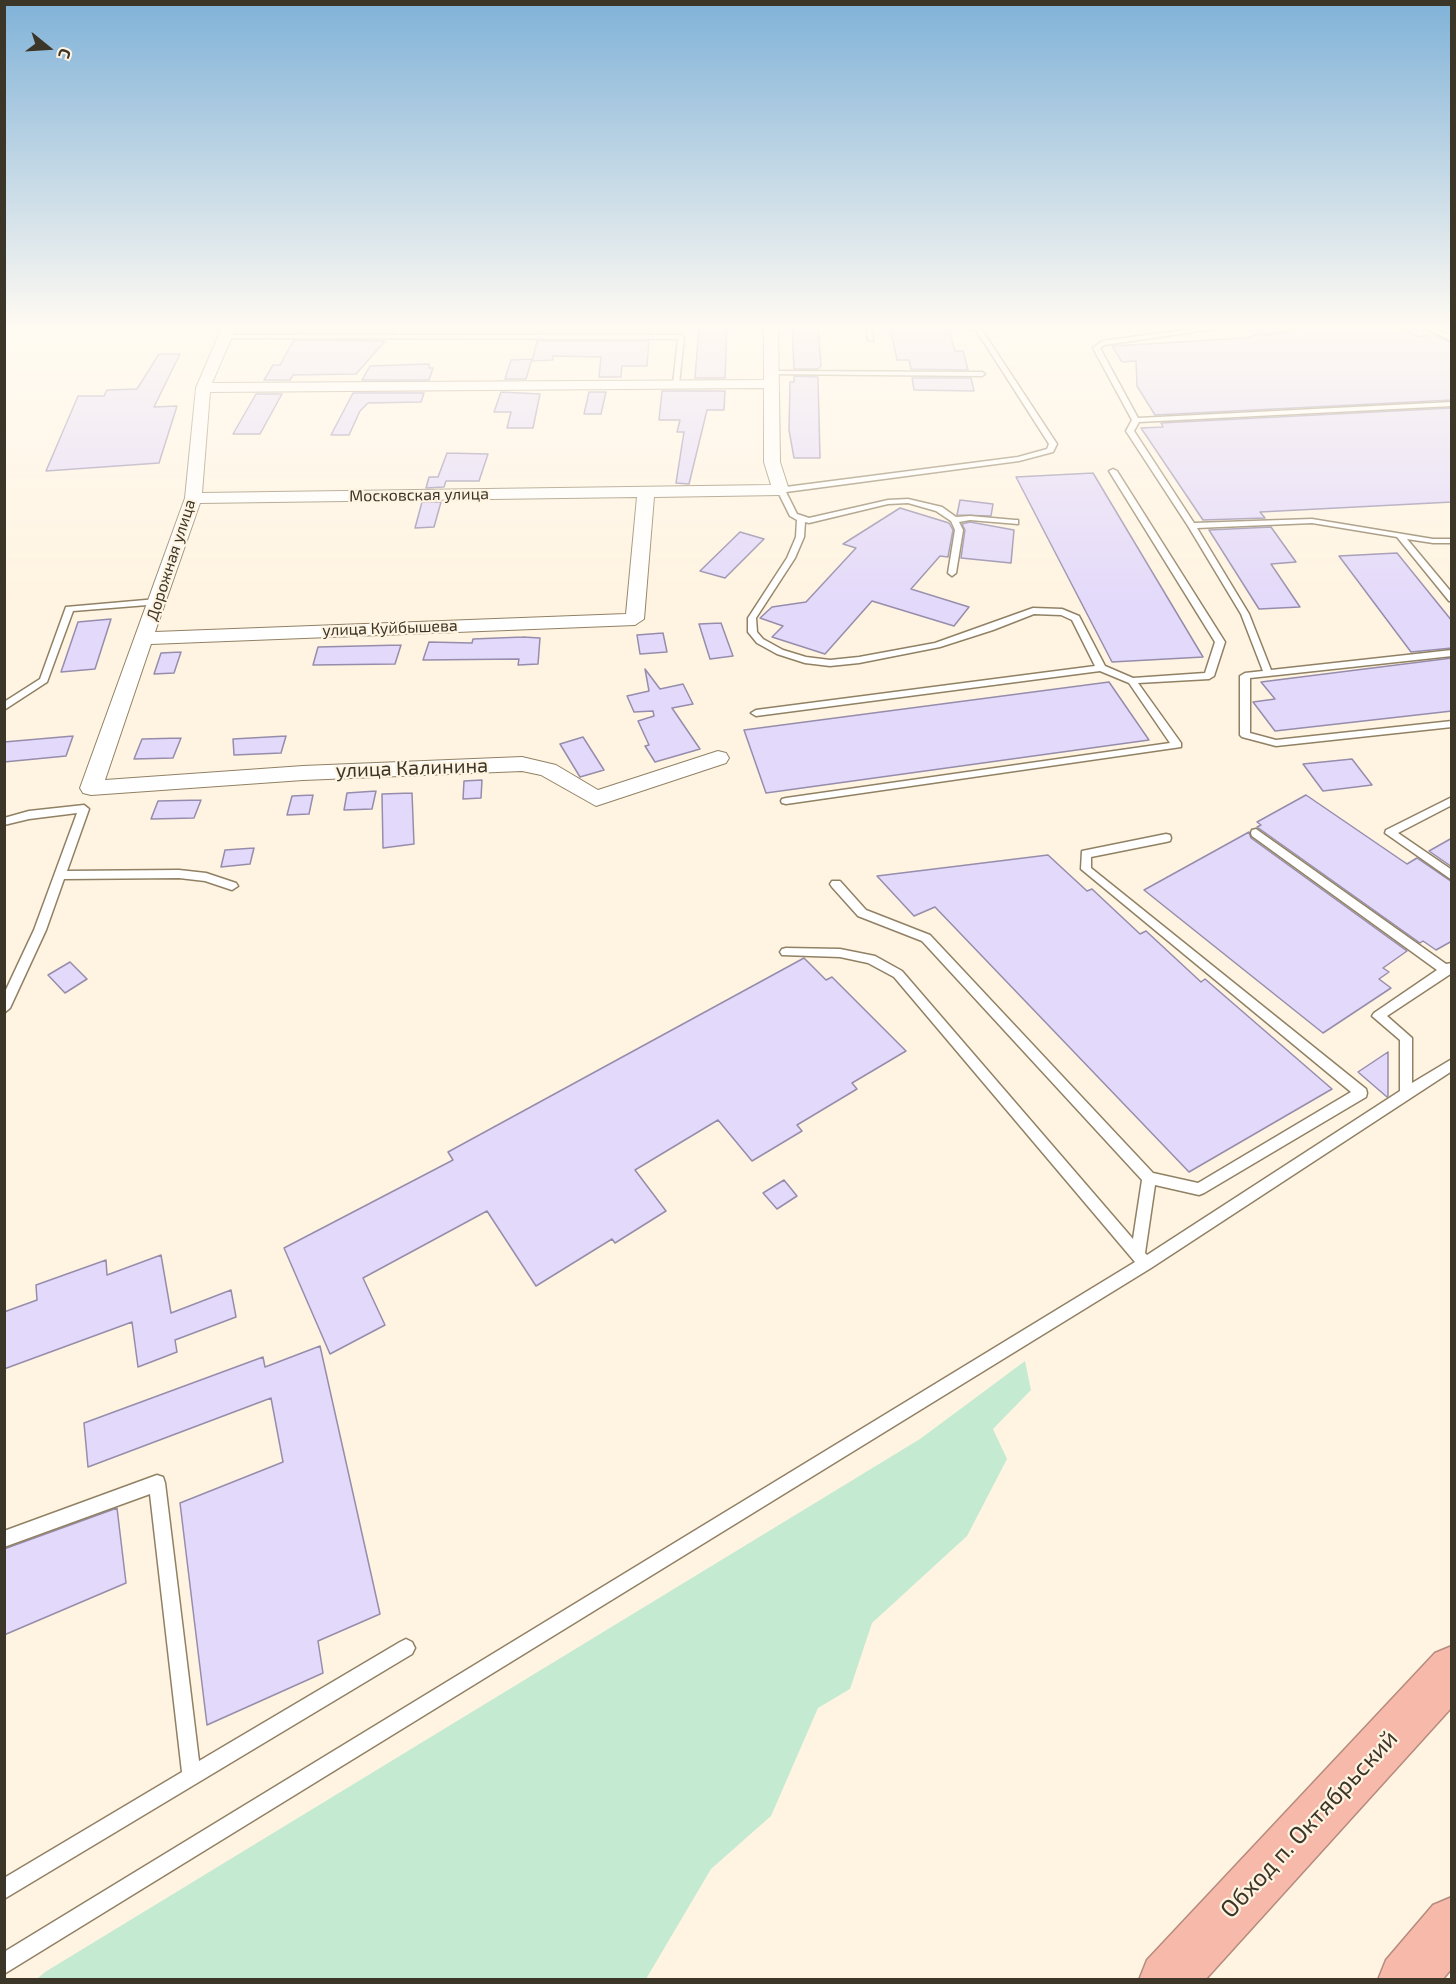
<!DOCTYPE html>
<meta charset="utf-8">
<style>
body{margin:0}
#map{position:relative;width:1456px;height:1984px;overflow:hidden;background:#fff4e1;font-family:"Exo 2",sans-serif}
canvas{display:block}
.frame{position:absolute;inset:0;border:6px solid #3c3629;pointer-events:none}
.north{position:absolute;left:18px;top:18px;width:60px;height:60px;-webkit-text-stroke:4px #fff4e1;paint-order:stroke;rotate:108deg;font-size:16px;font-weight:700;line-height:24px;text-align:center;color:#3c3629}
.north::after{content:'';display:block;margin:auto;width:21px;height:27px;background:#3c3629;clip-path:polygon(50% 0,100% 100%,50% 72%,0 100%)}
</style>
<div id="map">
<canvas width="1456" height="1984"></canvas>
<div class="frame"></div>
<div class="north">С</div>
</div>
<script>
const c = document.querySelector('canvas').getContext('2d');
c.lineJoin = 'round';
function paint(path, color) {
  c.fillStyle = color;
  c.fill(path, 'evenodd');
}
function toPath(rows) {
  const path = new Path2D();
  for (const r of rows) {
    path.moveTo(r[0], r[1]);
    for (let i = 2; i < r.length; i += 2) path.lineTo(r[i], r[i + 1]);
  }
  return path;
}
function strokePath(path, color, width, dash) {
  c.strokeStyle = color;
  c.lineWidth = width;
  c.lineCap = dash ? 'butt' : 'round';
  c.setLineDash(dash || []);
  c.stroke(path);
}
function drawText(font, color, halo, rows, align = 'center') {
  c.font = font + ' "Exo 2",sans-serif';
  c.lineWidth = 4.5;
  c.setLineDash([]);
  c.textBaseline = 'middle';
  c.strokeStyle = halo;
  c.fillStyle = color;
  for (const [text, x, y, turn = 0] of rows) {
    c.save();
    c.translate(x, y);
    c.rotate((+turn || 0) * Math.PI / 180);
    c.textAlign = isNaN(turn) ? turn : align;
    if (halo) c.strokeText(text, 0, 0);
    c.fillText(text, 0, 0);
    c.restore();
  }
}
paint(toPath([
 [1025,1361,1031,1390,993,1429,1007,1459,967,1536,872,1623,850,1689,818,1708,771,1816,711,1869,646,1979,37,1979,45,1972,920,1439]
]), '#c4ead2');
const building = toPath([
 [301,327,396,327,392,333,298,333,301,327],
 [541,327,650,327,650,333,540,333,541,327],
 [699,327,727,327,725,378,695,378,699,327],
 [792,327,818,327,821,366,818,369,794,369,792,327],
 [890,327,948,327,955,351,963,351,968,370,911,369,909,360,897,360,890,327],
 [1305,327,1400,327,1419,337,1432,334,1452,343,1452,400,1155,415,1137,386,1136,361,1122,362,1112,346,1245,338,1263,333,1268,335,1305,327],
 [294,340,385,341,356,374,293,375,290,380,264,380,273,365,280,365,294,340],
 [537,341,649,341,647,366,622,366,621,377,599,377,601,357,553,356,553,360,532,361,537,341],
 [159,354,180,354,154,407,177,406,159,463,46,471,78,396,104,396,107,390,137,389,159,354],
 [532,359,526,379,505,379,511,360,532,359],
 [429,364,429,368,433,368,429,380,362,380,370,366,429,364],
 [794,376,818,377,820,458,794,458,789,430,790,382,794,382,794,376],
 [912,378,971,378,974,391,914,390,912,378],
 [662,391,725,391,724,410,707,410,689,484,676,483,684,432,677,432,680,420,659,420,662,391],
 [501,392,540,394,533,428,507,428,511,412,494,412,501,392],
 [589,392,606,392,601,414,584,414,589,392],
 [353,393,424,393,421,402,368,403,360,411,349,435,331,435,353,393],
 [256,394,282,394,260,434,233,434,256,394],
 [1452,408,1452,502,1260,512,1265,518,1203,520,1141,428,1163,427,1161,423,1452,408],
 [447,453,488,454,479,481,446,481,444,487,426,488,429,477,438,477,447,453],
 [1093,473,1203,657,1112,662,1016,477,1093,473],
 [960,500,993,504,991,516,957,515,960,500],
 [422,502,441,502,434,527,415,528,422,502],
 [900,508,949,523,953,530,948,557,940,556,911,589,969,607,954,626,872,601,825,654,772,637,783,626,760,618,772,607,806,602,856,548,843,544,900,508],
 [970,522,1014,530,1011,563,961,558,965,530,962,524,970,522],
 [1271,527,1296,562,1271,564,1300,607,1259,609,1209,530,1271,527],
 [740,532,764,539,725,578,700,571,740,532],
 [1397,553,1452,621,1452,648,1411,652,1339,556,1397,553],
 [111,619,95,669,61,672,78,622,111,619],
 [721,623,733,656,710,659,699,624,721,623],
 [663,633,667,652,640,654,637,635,663,633],
 [523,637,540,638,538,664,518,665,519,659,423,660,429,642,472,643,473,639,523,637],
 [401,645,395,664,313,665,318,647,401,645],
 [181,652,174,673,154,674,161,653,181,652],
 [1452,658,1452,711,1275,731,1253,702,1275,699,1261,682,1452,658],
 [645,669,660,689,683,684,693,704,672,708,700,749,655,762,645,746,649,745,638,721,654,716,653,711,634,712,627,696,649,691,645,669],
 [1109,682,1149,740,766,793,744,730,1109,682],
 [73,736,66,756,4,762,4,742,73,736],
 [286,736,281,753,234,755,233,739,286,736],
 [583,737,604,770,580,777,560,744,583,737],
 [181,738,173,758,134,759,142,739,181,738],
 [1352,759,1372,785,1323,791,1303,764,1352,759],
 [482,780,481,798,463,799,464,781,482,780],
 [376,791,372,809,344,810,347,793,376,791],
 [412,793,414,844,383,848,382,794,412,793],
 [313,795,309,814,287,815,292,796,313,795],
 [1306,795,1407,864,1417,858,1452,882,1452,941,1436,950,1423,941,1420,943,1257,827,1261,825,1257,822,1306,795],
 [201,800,194,818,151,819,158,801,201,800],
 [1249,832,1251,838,1407,951,1383,968,1389,972,1379,979,1391,988,1323,1033,1144,890,1249,832],
 [1452,838,1452,867,1429,851,1452,838],
 [254,848,250,864,221,867,225,850,254,848],
 [1048,855,1087,891,1092,889,1140,934,1146,931,1201,982,1205,979,1332,1089,1189,1172,935,907,914,916,877,876,1048,855],
 [804,958,826,980,832,977,906,1051,852,1083,857,1089,797,1125,802,1131,752,1161,718,1120,635,1170,666,1211,615,1243,612,1239,536,1286,487,1211,363,1278,385,1325,330,1354,284,1248,453,1160,448,1152,804,958],
 [70,962,87,979,65,993,48,975,70,962],
 [1388,1052,1388,1096,1387,1097,1358,1072,1388,1052],
 [784,1180,797,1196,777,1209,763,1193,784,1180],
 [161,1255,171,1313,231,1290,236,1317,175,1340,177,1352,138,1367,132,1322,4,1369,4,1312,37,1300,36,1285,106,1260,107,1275,161,1255],
 [320,1346,380,1614,318,1641,323,1673,207,1725,180,1503,283,1462,271,1398,88,1467,84,1423,263,1357,265,1367,320,1346],
 [117,1508,126,1583,4,1635,4,1549,117,1508]
]);
paint(building, '#e3d9fa');
strokePath(building, '#968dac', 1.5);
const lane = toPath([
 [866,327,872,327,873,341,868,340,866,327],
 [1207,327,1228,327,1104,345,1100,348,1138,418,1452,402,1452,406,1139,422,1134,431,1194,523,1312,519,1433,539,1452,539,1452,543,1433,543,1407,539,1452,593,1452,601,1449,601,1397,537,1312,523,1197,528,1249,614,1271,670,1452,650,1452,656,1250,678,1250,733,1276,740,1452,721,1452,727,1276,746,1242,737,1240,735,1240,676,1245,673,1263,671,1241,614,1188,526,1126,431,1132,420,1093,348,1102,341,1207,327],
 [1423,327,1432,327,1452,336,1452,341,1423,327],
 [979,328,982,330,1057,444,1053,452,1019,461,786,492,797,514,809,518,888,500,908,499,942,507,956,517,970,516,1015,520,1018,520,1018,524,970,520,959,522,963,530,956,573,952,576,948,573,955,530,951,521,936,511,908,503,888,504,809,523,805,522,804,537,795,558,756,618,757,632,763,639,783,650,806,657,830,660,859,657,935,643,1033,608,1062,609,1079,616,1105,666,1133,678,1205,673,1215,642,1109,471,1113,469,1117,471,1225,642,1214,676,1209,679,1138,683,1181,743,1181,747,786,804,782,803,781,801,782,799,786,798,1170,743,1129,683,1100,671,756,716,751,713,756,710,1095,666,1072,620,1061,615,1034,614,993,630,940,647,859,663,830,666,805,663,777,654,757,643,748,632,748,618,787,558,796,537,797,520,790,516,777,490,778,488,1018,457,1047,449,1049,444,976,330,979,328],
 [224,335,681,335,684,337,679,384,676,386,673,384,678,339,222,338,221,337,224,335],
 [770,371,982,372,985,374,982,376,768,374,767,373,770,371],
 [157,599,161,602,160,604,73,611,47,682,4,710,4,702,40,679,66,607,157,599],
 [1452,797,1452,805,1398,833,1452,870,1452,880,1385,833,1386,830,1452,797],
 [84,805,89,809,67,871,179,870,206,873,236,883,238,886,232,890,205,881,179,878,64,879,46,930,10,1008,4,1013,4,994,34,930,77,813,29,819,4,825,4,818,29,811,84,805],
 [1256,829,1446,964,1452,963,1452,973,1387,1016,1412,1038,1412,1083,1452,1059,1452,1071,1151,1268,4,1974,4,1952,1135,1262,894,977,868,963,840,957,782,955,780,952,782,949,786,948,840,949,875,956,902,971,1133,1239,1142,1180,922,941,858,916,832,887,830,884,832,881,840,881,866,910,930,935,1153,1173,1198,1183,1351,1092,1081,869,1082,851,1166,834,1170,835,1171,838,1170,841,1166,842,1091,857,1091,868,1366,1089,1367,1093,1366,1097,1204,1193,1199,1195,1155,1185,1145,1253,1147,1255,1400,1091,1400,1040,1372,1016,1374,1013,1437,970,1252,836,1251,833,1252,830,1256,829],
 [157,1475,163,1477,165,1483,199,1761,400,1642,406,1639,412,1642,415,1648,412,1654,4,1899,4,1878,182,1772,150,1494,4,1547,4,1531,157,1475]
]);
const street = toPath([
 [222,327,236,327,212,383,764,380,764,327,778,327,780,462,789,490,781,495,654,497,644,619,635,625,151,644,105,780,303,766,522,757,556,765,598,790,718,751,726,753,729,758,726,763,596,806,541,775,522,771,303,780,91,795,83,793,80,788,185,498,196,388,222,327],
 [764,388,764,462,771,485,202,493,210,392,764,388],
 [637,497,626,614,155,632,200,503,637,497]
]);
const highway = toPath([
 [1452,1646,1452,1707,1205,1980,1139,1980,1147,1960,1435,1653,1452,1646],
 [1452,1897,1452,1968,1442,1980,1378,1980,1386,1960,1433,1905,1452,1897]
]);
strokePath(lane, '#918164', 3);
strokePath(street, '#918164', 2);
strokePath(highway, '#b58b7d', 3);
paint(lane, '#fff');
paint(street, '#fff');
paint(highway, '#f6b9aa');
const sky = c.createLinearGradient(0, 0, 0, 605);
sky.addColorStop(0, '#80b2d8');
sky.addColorStop(0.54, '#fffaf2');
sky.addColorStop(1, '#fffaf200');
c.fillStyle = sky;
c.fillRect(0, 0, 1456, 605);
drawText('16px', '#3c3629', '#fff4e1', [
 ["Московская улица",419,495,-1],
 ["Дорожная улица",171,560,-72],
 ["улица Куйбышева",390,628,-2]
]);
drawText('20px', '#3c3629', '#fff4e1', [
 ["улица Калинина",412,768,-2]
]);
drawText('24px', '#3c3629', '#fff4e1', [
 ["Обход п. Октябрьский",1309,1824,-47]
]);
</script>
